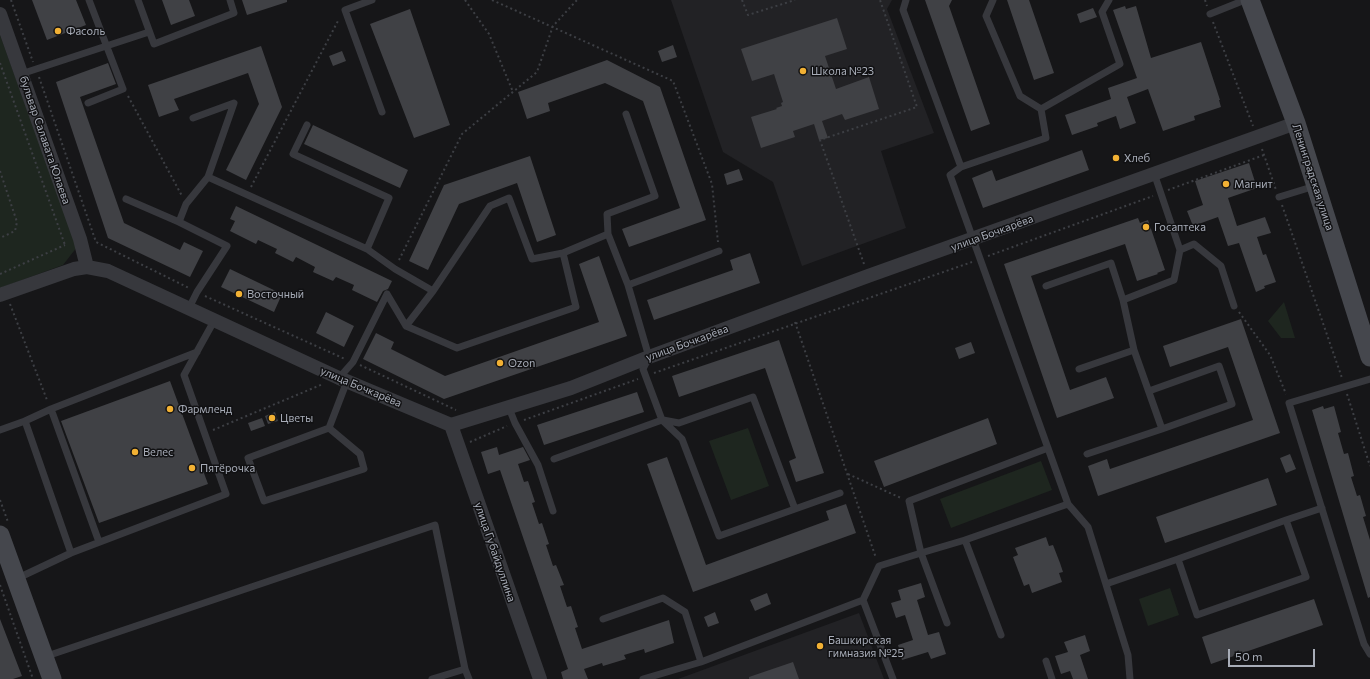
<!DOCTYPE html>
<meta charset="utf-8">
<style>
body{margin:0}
#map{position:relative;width:1370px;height:679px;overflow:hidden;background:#161618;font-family:Commissioner,sans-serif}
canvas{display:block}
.scale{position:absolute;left:1228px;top:649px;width:87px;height:18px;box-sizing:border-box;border:2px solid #a8adb8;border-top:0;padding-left:5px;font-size:12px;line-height:14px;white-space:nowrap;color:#a8adb8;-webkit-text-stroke:3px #111113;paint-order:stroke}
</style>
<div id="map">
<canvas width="1370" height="679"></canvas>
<div class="scale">50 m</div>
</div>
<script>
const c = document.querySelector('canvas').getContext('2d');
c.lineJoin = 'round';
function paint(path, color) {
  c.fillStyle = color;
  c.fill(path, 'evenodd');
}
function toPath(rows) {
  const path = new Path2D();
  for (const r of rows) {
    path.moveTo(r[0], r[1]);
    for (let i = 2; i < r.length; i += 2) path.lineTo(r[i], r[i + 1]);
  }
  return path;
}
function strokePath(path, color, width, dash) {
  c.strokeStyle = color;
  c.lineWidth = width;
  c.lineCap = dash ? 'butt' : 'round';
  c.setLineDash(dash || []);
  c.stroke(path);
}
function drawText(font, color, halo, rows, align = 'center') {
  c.font = font + ' Commissioner,sans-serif';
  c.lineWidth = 3;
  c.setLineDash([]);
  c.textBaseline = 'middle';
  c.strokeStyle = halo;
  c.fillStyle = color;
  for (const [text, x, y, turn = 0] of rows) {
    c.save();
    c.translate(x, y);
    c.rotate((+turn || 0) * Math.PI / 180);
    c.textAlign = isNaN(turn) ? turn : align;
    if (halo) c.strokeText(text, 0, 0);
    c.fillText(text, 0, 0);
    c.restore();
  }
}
paint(toPath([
 [671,0,892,0,887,9,934,133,881,151,906,228,802,266,773,182,723,152],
 [859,613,884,679,678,679]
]), '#222225');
paint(toPath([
 [0,35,77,247,63,265,0,288],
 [1284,302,1295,338,1281,338,1268,321],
 [748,428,769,486,731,500,709,441],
 [1041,461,1052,490,951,528,940,499],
 [1170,588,1179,615,1148,626,1139,599]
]), '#1e261f');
paint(toPath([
 [32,0,76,0,86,25,47,40],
 [162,0,189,0,195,16,171,25],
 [242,0,287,0,287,2,247,15],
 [925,0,952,0,949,6,990,124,971,131],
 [1007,0,1029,0,1054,73,1034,80],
 [1125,6,1126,9,1136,6,1151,58,1201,42,1220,100,1219,100,1221,107,1194,116,1195,120,1163,131,1148,89,1127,97,1136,123,1120,129,1116,116,1097,123,1098,126,1072,135,1065,115,1111,99,1108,88,1137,78,1113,10],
 [1093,8,1097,17,1080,23,1077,14],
 [410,9,450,125,414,138,370,24],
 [837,18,847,49,825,56,836,89,869,77,879,109,845,120,842,114,822,121,828,138,819,140,814,124,793,131,795,137,761,148,751,117,777,109,776,108,782,106,781,103,783,102,774,74,752,81,741,49],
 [673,45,677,57,662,62,658,51],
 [261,46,282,107,246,180,226,170,259,104,248,73,174,99,179,110,159,117,148,85],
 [342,51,346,61,333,66,329,56],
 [607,60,660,87,706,220,629,247,622,229,680,208,643,101,605,83,548,103,550,111,527,119,518,92],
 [108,63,116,84,80,97,124,223,180,250,184,242,203,251,190,277,108,238,56,82],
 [313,125,408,170,400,188,304,144],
 [1082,150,1089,170,983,208,972,178,992,170,996,181],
 [530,156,556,235,537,242,517,183,459,204,428,270,409,261,444,185],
 [1249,163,1257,188,1228,198,1237,226,1265,217,1271,233,1257,237,1263,255,1266,254,1276,282,1264,286,1265,288,1256,292,1239,243,1228,246,1218,217,1193,226,1187,211,1203,205,1195,181],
 [739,169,743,180,727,185,724,174],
 [236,206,392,281,388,289,383,291,377,302,352,290,354,285,336,277,333,281,313,272,315,267,296,257,293,262,275,253,277,249,258,240,256,244,230,231,235,221,230,219],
 [1138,218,1140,223,1148,220,1165,270,1157,273,1158,274,1137,281,1125,244,1031,276,1070,390,1106,377,1114,398,1057,418,1004,264],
 [750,253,760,283,654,320,647,300,733,270,730,260],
 [599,256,627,336,444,399,363,359,376,333,394,342,391,349,445,376,599,322,579,264],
 [230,269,282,294,274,312,221,287],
 [326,312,354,326,344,347,316,333],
 [1241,319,1280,433,1098,496,1088,466,1107,459,1110,469,1253,420,1228,347,1170,367,1163,346],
 [779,340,824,473,796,482,789,461,796,458,765,368,679,397,672,376],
 [971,342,975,353,959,359,955,348],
 [170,381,208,484,99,523,61,421],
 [637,392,644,412,544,445,537,425],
 [1323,406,1324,409,1334,406,1341,432,1338,433,1344,454,1348,453,1354,476,1351,477,1357,496,1360,495,1366,516,1363,517,1370,540,1370,597,1368,598,1312,410],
 [275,412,278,421,268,424,265,416],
 [262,418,265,426,251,431,248,423],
 [988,418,997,444,884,487,874,461],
 [497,447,499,455,523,447,530,460,518,464,524,482,528,481,535,502,532,503,539,524,542,523,549,544,546,545,553,566,556,565,564,585,560,586,567,607,571,606,578,627,575,628,582,649,669,620,674,643,645,653,644,649,624,655,626,659,603,666,602,663,584,669,588,679,563,679,561,672,568,669,500,470,488,474,481,452],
 [1290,454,1296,469,1286,473,1280,458],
 [667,457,706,565,829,520,826,511,846,504,856,533,693,592,647,464],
 [1268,478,1277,505,1165,543,1156,517],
 [1046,537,1049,546,1053,545,1060,563,1063,572,1059,573,1062,582,1032,593,1029,584,1024,586,1013,557,1018,555,1015,548],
 [921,583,925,597,917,600,928,635,939,632,946,654,931,659,928,652,902,660,898,645,913,640,905,615,896,618,891,603,901,600,898,590],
 [767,593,771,604,755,611,750,600],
 [1314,599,1323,625,1211,664,1202,637],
 [715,612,719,623,708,627,704,617],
 [0,619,22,676,13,679,0,679],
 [1085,635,1090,651,1080,655,1088,679,1073,679,1070,671,1061,674,1055,656,1068,652,1064,642],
 [793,662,799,679,749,679,749,677]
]), '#404145');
strokePath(toPath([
 [11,0,33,62],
 [465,0,489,34,513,92],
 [492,0,673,81,712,184,718,242],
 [742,0,748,15,795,0],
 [1205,0,1207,6],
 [1213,22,1253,126],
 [0,63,65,245],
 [39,77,96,242,189,288],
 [128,96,182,196],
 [1262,149,1276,190],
 [0,171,17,222,15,231,0,238],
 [251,187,339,19],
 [1168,190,1264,155],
 [1282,205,1342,378],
 [988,256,1153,196],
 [399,260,462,134,537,72,553,26,577,0],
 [864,264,820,140,917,107,880,0],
 [0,274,65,245],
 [205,296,345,359],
 [10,304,47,400],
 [1239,312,1270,355,1286,394],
 [795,322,876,558],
 [360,365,456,410],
 [654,373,972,262],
 [1347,394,1370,466],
 [524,420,638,379],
 [213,430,323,384],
 [470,442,507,426],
 [848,474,901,498],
 [0,500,8,522],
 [0,585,33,679]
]), '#3d3f44', 2, [2, 3]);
strokePath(toPath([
 [138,0,154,44,234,13,230,0],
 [372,0,345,10,382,112],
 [906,0,903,10,961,167,950,175,1068,504,1088,527,1128,655,1130,679],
 [993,0,986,16,1020,96,1041,109],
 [1210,14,1245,0],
 [21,74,149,32],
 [88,103,123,89,89,0],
 [626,114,655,196,607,214,608,234,628,285],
 [307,125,293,154,389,198,367,249],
 [961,167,1046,138,1041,109,1120,64,1102,12,1109,0],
 [1154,173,1180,250,1194,244,1221,266,1234,306],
 [208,177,367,249,395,269,433,291],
 [1279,197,1315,186],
 [126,199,179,222,227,246,197,292,189,308],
 [179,222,186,204,208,177,234,103,193,118],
 [563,253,532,259,509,198,490,206,433,291,406,326,457,348,576,307,563,253,608,234],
 [1046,286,1111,263,1123,300,1174,280,1180,250],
 [1079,369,1134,350],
 [339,378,353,362,387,294,406,326],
 [1370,379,1289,403,1364,644,1370,654],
 [1149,391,1219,366,1232,404,1162,429],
 [509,408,515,423,538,465,553,511],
 [51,409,99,542],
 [662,420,682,439,719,536,840,493],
 [663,420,679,423,753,397,795,509],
 [25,421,51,409,197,352],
 [329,428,248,458,264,501,364,469,360,454,329,428,347,381],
 [0,430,25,421,71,553,16,579],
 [1048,448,909,501,921,553,965,540,1068,504],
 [1087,454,1162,429,1134,350,1123,300],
 [554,459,662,420,643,369,649,357,628,285,719,251],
 [1286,520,1306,577,1197,615,1178,559,1286,520,1322,508],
 [965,540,1001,635],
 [71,553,226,494,184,375,214,321],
 [1106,584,1178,559],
 [863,600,879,566,921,553,947,623],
 [603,619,663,598,685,612,701,662],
 [44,657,435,525,465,669],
 [1046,661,1052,679],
 [432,679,465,669,469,679],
 [643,679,701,662,863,600,893,679]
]), '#37383d', 7);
strokePath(toPath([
 [0,14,80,239,87,267],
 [0,295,74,269,87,267,108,271,339,378,451,425,571,388,649,357,868,276,1296,123],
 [451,425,540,679]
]), '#37383d', 14);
strokePath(toPath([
 [1250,0,1296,123,1370,357],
 [0,535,52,679]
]), '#45474d', 19);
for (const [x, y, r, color] of [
 [58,31,4,"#f2b134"],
 [803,71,4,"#f2b134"],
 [1116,158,4,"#f2b134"],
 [1226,184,4,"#f2b134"],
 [1146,227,4,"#f2b134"],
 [239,294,4,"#f2b134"],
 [500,363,4,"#f2b134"],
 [170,409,4,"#f2b134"],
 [272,418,4,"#f2b134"],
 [135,452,4,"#f2b134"],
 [192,468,4,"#f2b134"],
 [820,646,4,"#f2b134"]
]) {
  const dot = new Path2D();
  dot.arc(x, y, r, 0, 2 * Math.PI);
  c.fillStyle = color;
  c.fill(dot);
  strokePath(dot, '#111113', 1.5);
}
drawText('11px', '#a8adb8', '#111113', [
 ["Фасоль",66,31],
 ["Школа №23",811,71],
 ["Хлеб",1124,158],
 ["Магнит",1234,184],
 ["Госаптека",1154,227],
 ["Восточный",247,294],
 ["Ozon",508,363],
 ["Фармленд",178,409],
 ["Цветы",280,418],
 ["Велес",143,452],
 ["Пятёрочка",200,468],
 ["Башкирская",828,640],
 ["гимназия №25",828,653]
], 'left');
drawText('11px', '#a8adb8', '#111113', [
 ["бульвар Салавата Юлаева",45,140,71],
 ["Ленинградская улица",1313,177,72],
 ["улица Бочкарёва",992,233,-20],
 ["улица Бочкарёва",687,343,-20],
 ["улица Бочкарёва",361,387,23],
 ["улица Губайдуллина",495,552,71]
]);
</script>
